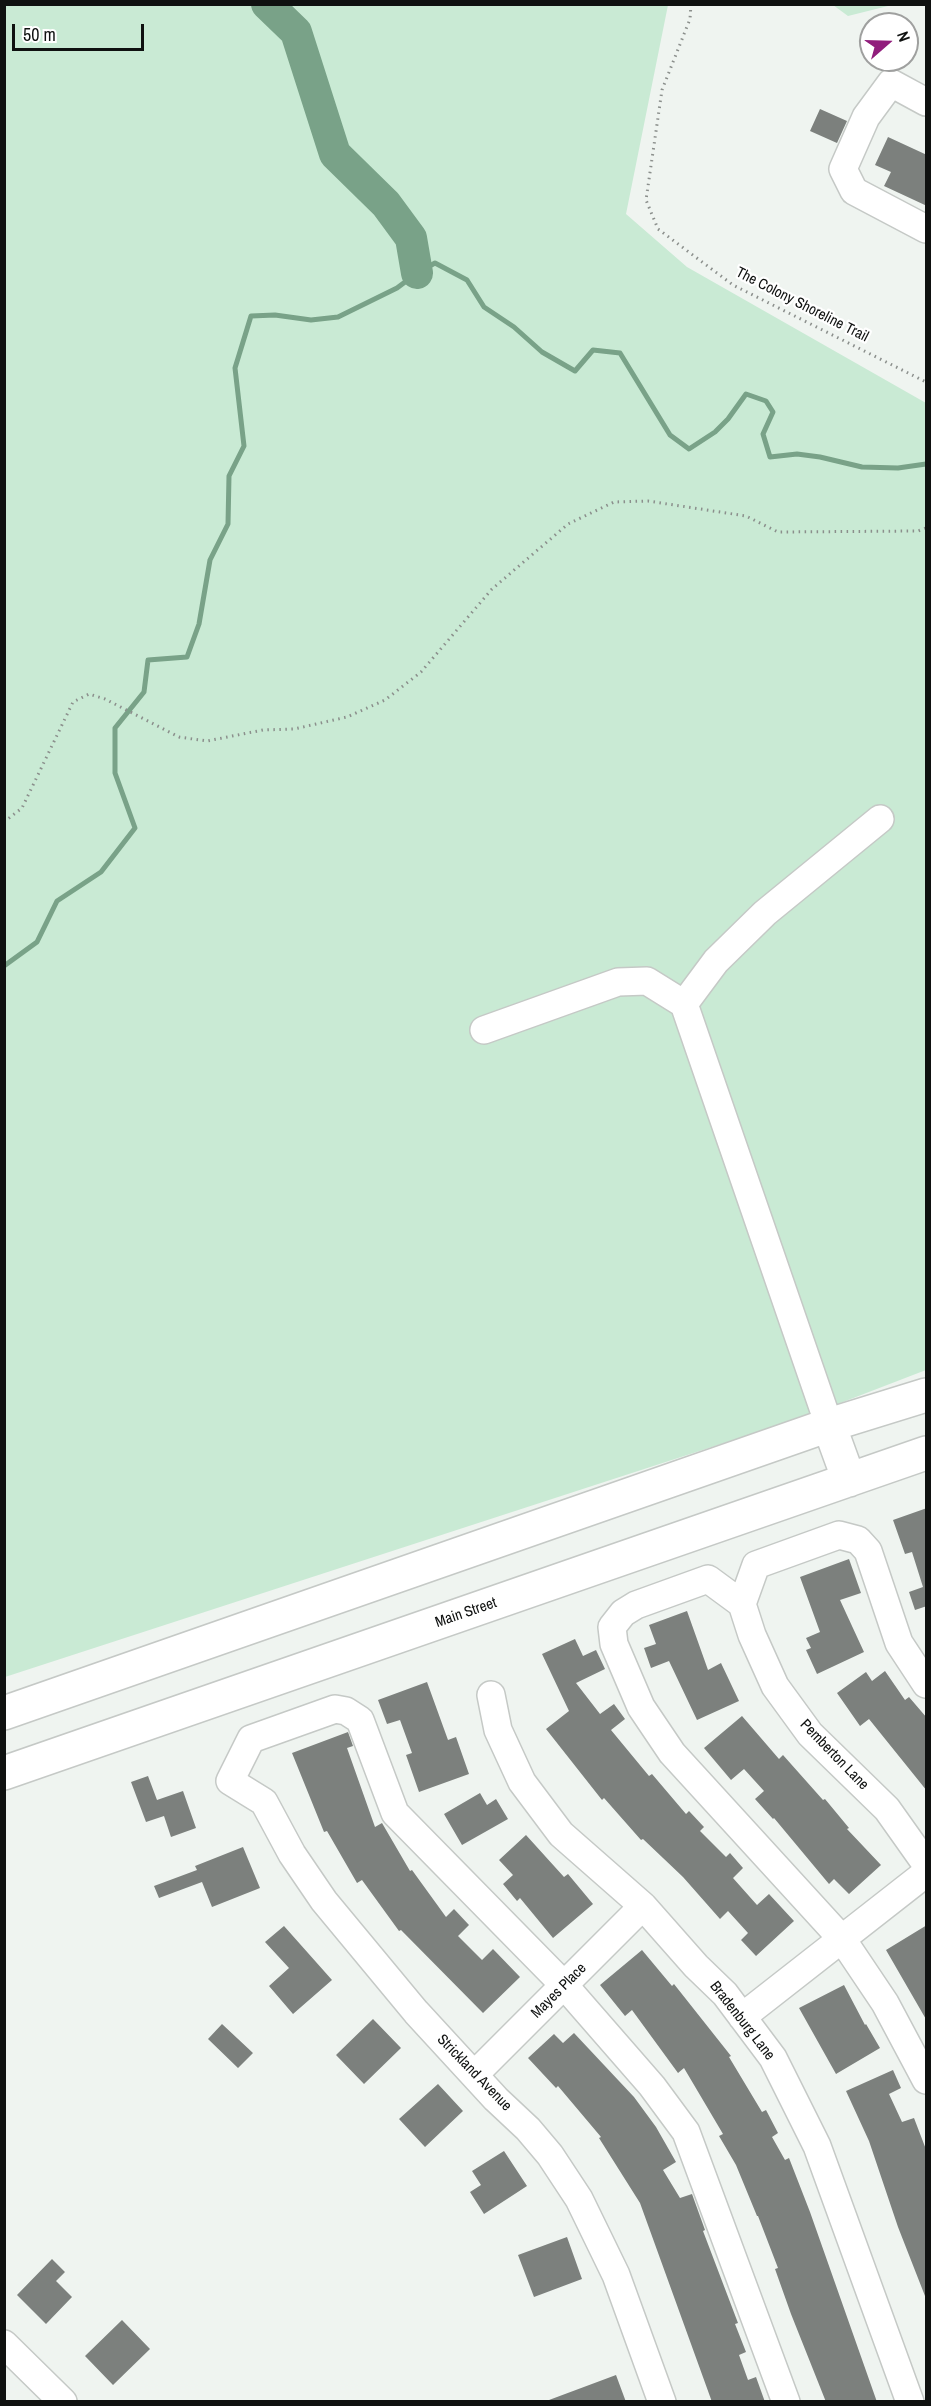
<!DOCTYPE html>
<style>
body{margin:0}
#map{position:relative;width:931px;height:2406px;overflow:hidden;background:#eff4f0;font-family:"Archivo Narrow",sans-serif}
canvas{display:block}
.frame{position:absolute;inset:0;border:6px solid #0f1110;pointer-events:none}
.north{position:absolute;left:859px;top:12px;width:60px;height:60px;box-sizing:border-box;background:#fff;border:2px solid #9fa09f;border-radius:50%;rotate:70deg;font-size:16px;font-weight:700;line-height:24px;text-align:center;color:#0f1110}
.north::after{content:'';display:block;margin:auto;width:21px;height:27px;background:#911d7c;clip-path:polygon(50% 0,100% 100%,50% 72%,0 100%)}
.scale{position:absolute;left:12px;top:24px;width:132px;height:27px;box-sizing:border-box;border:3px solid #0f1110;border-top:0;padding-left:8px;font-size:18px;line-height:21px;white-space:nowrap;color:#0f1110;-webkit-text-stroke:4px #fff;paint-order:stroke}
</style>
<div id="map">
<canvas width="931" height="2406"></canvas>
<div class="frame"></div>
<div class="north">N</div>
<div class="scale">50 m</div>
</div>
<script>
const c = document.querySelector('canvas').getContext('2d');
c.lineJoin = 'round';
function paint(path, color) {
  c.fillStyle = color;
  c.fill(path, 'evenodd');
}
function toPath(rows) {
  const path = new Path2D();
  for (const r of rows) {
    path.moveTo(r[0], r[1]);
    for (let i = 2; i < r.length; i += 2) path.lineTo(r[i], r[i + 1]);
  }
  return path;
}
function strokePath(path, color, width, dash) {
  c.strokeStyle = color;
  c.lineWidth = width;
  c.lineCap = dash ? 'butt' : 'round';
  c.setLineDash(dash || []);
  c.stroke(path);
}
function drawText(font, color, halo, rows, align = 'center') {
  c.font = font + ' "Archivo Narrow",sans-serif';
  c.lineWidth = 4.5;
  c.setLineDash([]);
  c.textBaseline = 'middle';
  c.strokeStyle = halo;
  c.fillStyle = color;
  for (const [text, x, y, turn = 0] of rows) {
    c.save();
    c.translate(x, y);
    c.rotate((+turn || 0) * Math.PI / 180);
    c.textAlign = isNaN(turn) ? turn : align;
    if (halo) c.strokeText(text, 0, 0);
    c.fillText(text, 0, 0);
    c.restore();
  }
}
paint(toPath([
 [4,5,668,5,626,214,687,267,926,403,926,1370,804,1417,5,1677],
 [833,5,892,5,848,16]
]), '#c9ead4');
strokePath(toPath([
 [4,966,37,942,57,901,101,872,135,828,115,773,115,728,144,692,148,660,187,657,199,624,210,560,228,524,229,476,244,446,235,368,251,316,275,315,311,320,338,317,397,288,417,273,435,263,467,280,484,307,514,327,542,352,575,371,593,350,620,353,670,435,689,449,715,432,728,419,746,394,766,401,773,412,763,434,770,457,797,454,820,457,862,467,898,468,926,464]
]), '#79a288', 5);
strokePath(toPath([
 [267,4,296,32,335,154,386,204,411,238,417,273]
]), '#79a288', 32);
paint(toPath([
 [820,109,847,121,837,143,810,131],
 [888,137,927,155,927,206,884,186,891,172,875,165],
 [927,1508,927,1606,915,1610,909,1592,923,1587,912,1552,905,1554,893,1520],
 [849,1559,861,1593,840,1600,864,1652,817,1674,806,1650,811,1648,806,1638,820,1632,800,1577],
 [687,1611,708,1670,721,1663,739,1701,697,1720,669,1661,651,1668,644,1648,656,1644,649,1625],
 [575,1639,583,1656,596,1650,605,1669,576,1683,600,1714,614,1704,625,1719,611,1730,649,1776,652,1774,686,1814,689,1811,704,1827,700,1831,726,1857,730,1853,743,1868,733,1878,757,1905,769,1894,794,1921,756,1956,741,1940,748,1933,728,1911,720,1919,683,1877,643,1839,641,1840,604,1798,602,1800,546,1729,569,1711,542,1654],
 [885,1671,905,1700,909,1697,927,1718,927,1791,869,1719,860,1726,837,1693,866,1672,872,1681],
 [427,1682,448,1740,456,1737,469,1774,419,1792,406,1755,412,1753,400,1720,387,1724,378,1700],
 [742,1716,779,1759,783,1755,823,1800,825,1799,849,1828,847,1829,881,1865,849,1894,834,1879,829,1884,774,1818,773,1819,755,1799,764,1791,744,1769,731,1780,704,1748],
 [348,1732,353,1746,347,1748,375,1827,382,1823,410,1871,412,1870,446,1917,454,1909,469,1925,458,1936,482,1960,493,1949,520,1977,483,2013,401,1930,399,1931,362,1880,357,1883,327,1831,324,1832,292,1753],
 [148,1776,157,1800,183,1791,196,1828,171,1837,164,1816,146,1822,131,1782],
 [480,1793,487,1805,496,1799,508,1819,462,1845,444,1814],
 [526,1835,564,1877,568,1874,593,1904,553,1938,520,1898,517,1901,503,1884,513,1875,499,1860],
 [243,1847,260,1888,212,1907,202,1882,159,1898,154,1886,197,1870,195,1866],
 [927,1925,927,2021,886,1950],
 [284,1926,332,1980,293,2014,269,1986,289,1968,265,1942],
 [642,1950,672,1986,674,1984,731,2056,729,2057,762,2112,766,2110,778,2133,772,2137,785,2160,789,2158,810,2212,877,2402,826,2402,791,2314,775,2269,778,2268,758,2216,757,2216,736,2165,719,2136,723,2134,684,2068,678,2073,632,2010,625,2016,600,1985],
 [844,1985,865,2025,866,2024,880,2048,836,2074,799,2008],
 [373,2019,401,2048,364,2084,336,2055],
 [222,2024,253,2053,238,2068,208,2039],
 [574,2033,634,2097,656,2127,676,2162,663,2170,680,2198,692,2194,705,2230,703,2231,738,2323,735,2324,746,2352,739,2355,748,2380,756,2377,765,2402,712,2402,640,2203,599,2138,601,2137,558,2086,556,2088,528,2058,554,2034,563,2043],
 [893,2070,901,2088,889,2094,902,2122,914,2118,927,2152,927,2296,925,2296,898,2227,869,2141,846,2091],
 [438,2084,463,2111,425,2147,399,2119],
 [504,2151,527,2186,484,2214,470,2192,481,2185,472,2171],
 [567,2237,582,2279,534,2297,518,2255],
 [52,2259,65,2272,56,2281,72,2297,46,2324,17,2295],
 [122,2320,150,2349,113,2385,85,2356],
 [616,2375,626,2402,550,2402,549,2400]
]), '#7c807d');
const minor = toPath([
 [926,102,891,83,866,117,843,169,854,191,926,229],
 [484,1030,618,982,647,981,684,1004],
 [829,1425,684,1004,716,961,765,913,880,819],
 [742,1604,708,1579,636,1605,623,1613,612,1627,614,1644,641,1707,672,1753,842,1939,885,2003,926,2080],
 [742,1604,752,1635,775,1686,810,1734,887,1809,926,1864],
 [742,1604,756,1565,839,1535,858,1540,868,1551,899,1643,926,1684],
 [491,1695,498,1730,522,1782,561,1834,643,1906,696,1966,725,1994,773,2058,817,2146,910,2402],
 [742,2017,926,1873],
 [474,2075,643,1906],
 [4,2344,63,2402],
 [662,2402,616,2275,579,2199,550,2155,528,2129,496,2099,416,2012,324,1901,292,1854,264,1802,230,1781,251,1739,335,1709,346,1711,360,1720,395,1813,564,1985,652,2086,686,2132,786,2402]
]);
const major = toPath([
 [829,1425,849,1480],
 [4,1713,829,1425,926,1395],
 [4,1773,926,1453]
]);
strokePath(minor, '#c5c9c6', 30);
strokePath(major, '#c5c9c6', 36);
strokePath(toPath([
 [691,4,690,19,662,90,646,200,658,229,733,285,926,382],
 [4,822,22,808,73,702,89,694,105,699,179,737,207,741,263,730,294,729,347,717,385,700,421,672,492,589,568,524,614,502,648,501,746,516,778,532,918,531,926,528]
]), '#8b8f8c', 3, [1.5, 4.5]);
strokePath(minor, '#fff', 27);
strokePath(major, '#fff', 33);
drawText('15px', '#0f1110', '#fff', [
 ["The Colony Shoreline Trail",802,305,27],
 ["Main Street",466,1613,-19],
 ["Pemberton Lane",834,1755,46],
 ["Mayes Place",559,1991,-45],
 ["Bradenburg Lane",742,2021,52],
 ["Strickland Avenue",474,2073,46]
]);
</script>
